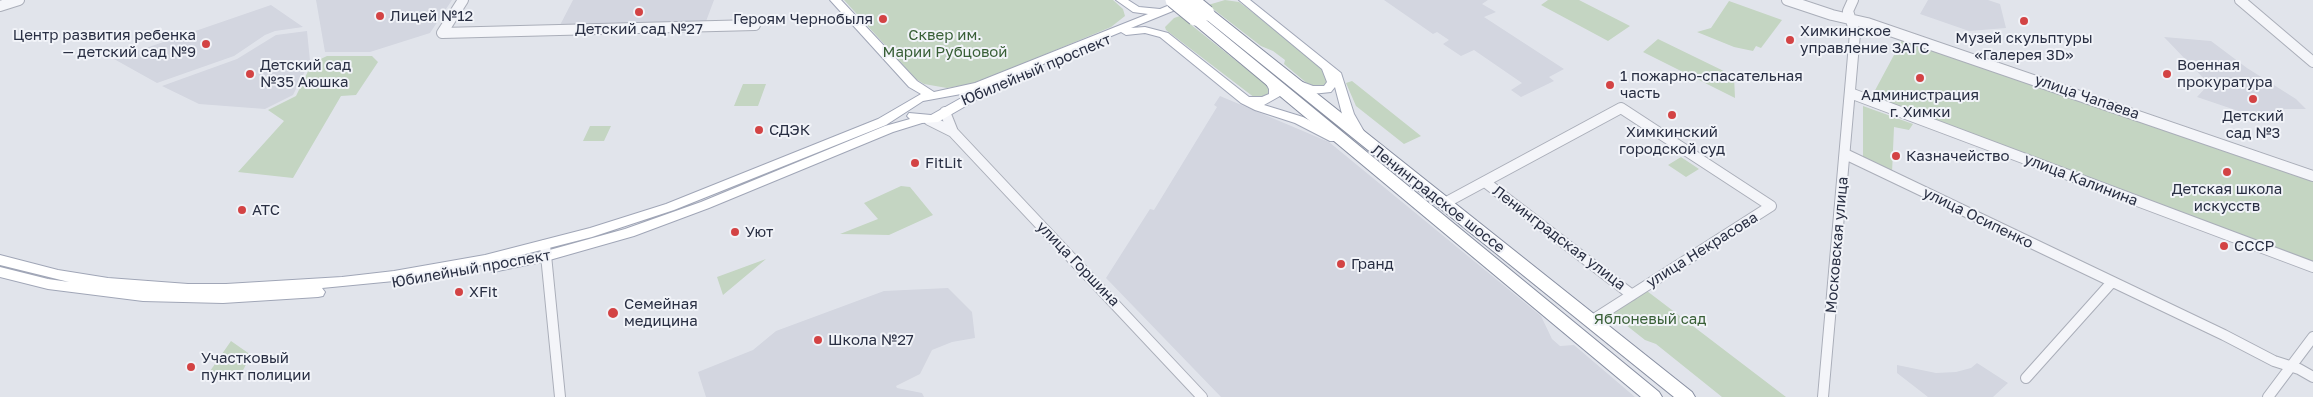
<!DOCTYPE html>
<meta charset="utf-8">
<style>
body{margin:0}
canvas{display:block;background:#e1e4eb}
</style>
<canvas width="2313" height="397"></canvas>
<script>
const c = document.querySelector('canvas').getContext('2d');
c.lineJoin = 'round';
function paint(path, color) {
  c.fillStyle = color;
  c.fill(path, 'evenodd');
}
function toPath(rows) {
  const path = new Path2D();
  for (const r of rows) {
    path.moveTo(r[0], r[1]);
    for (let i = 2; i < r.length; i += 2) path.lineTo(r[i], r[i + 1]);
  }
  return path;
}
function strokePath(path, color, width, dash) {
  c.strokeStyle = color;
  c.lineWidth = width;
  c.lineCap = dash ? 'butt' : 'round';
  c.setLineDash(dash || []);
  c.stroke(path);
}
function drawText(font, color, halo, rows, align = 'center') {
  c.font = font + ' "Golos Text",sans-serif';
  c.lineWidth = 4;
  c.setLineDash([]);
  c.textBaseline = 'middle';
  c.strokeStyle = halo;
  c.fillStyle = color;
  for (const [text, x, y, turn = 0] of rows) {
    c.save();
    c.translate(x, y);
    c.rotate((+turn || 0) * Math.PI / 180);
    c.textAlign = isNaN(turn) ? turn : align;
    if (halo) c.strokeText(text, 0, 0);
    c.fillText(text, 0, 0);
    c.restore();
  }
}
paint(toPath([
 [316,0,452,0,430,33,370,52,325,52],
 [573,0,714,0,705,24,559,27],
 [1384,0,1488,0,1482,4,1496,12,1484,17,1564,69,1549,77,1554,81,1521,97,1511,90,1522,83,1474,50,1461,56,1443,44,1449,40,1437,32,1433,34],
 [1928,0,1988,0,2000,4,2006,28,1969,31,1920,14],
 [271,5,303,27,275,31,265,35,234,56,157,83,114,59],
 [307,31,310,61,293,95,265,109,199,104,162,86,237,59,276,35],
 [2164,37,2211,41,2247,68,2296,99,2306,109,2285,109,2262,119,2197,97,2209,84],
 [1220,96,1329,142,1541,316,1552,339,1560,346,1574,345,1635,397,1221,397,1106,278,1150,209,1154,210,1217,107,1214,105],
 [948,288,972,312,975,338,952,342,932,350,920,374,896,386,897,388,922,393,924,397,706,397,698,372,753,350,776,331,884,291],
 [1977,363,2008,383,1993,397,1928,397,1897,373,1897,365,1936,373,1956,372,1971,368]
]), '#d3d6e0');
paint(toPath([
 [844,0,1113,0,1123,9,1125,16,1111,27,976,83,947,88,924,84,916,79],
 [1225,0,1239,2,1247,8,1323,69,1328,82,1321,87,1309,85,1284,64,1285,60,1273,51,1261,46,1208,5],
 [1548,0,1579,0,1630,26,1608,41,1541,5],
 [1729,1,1782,20,1761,48,1756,46,1753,51,1734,47,1697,32,1711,28],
 [1180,16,1269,87,1272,91,1267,97,1255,98,1166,30,1165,27,1174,18],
 [1658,39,1734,76,1735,98,1643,52],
 [1902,40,2313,179,2313,264,1872,96],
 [327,56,372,56,378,62,356,95,341,96,293,178,238,172,284,121,268,110,296,96,312,63],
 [1352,81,1421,136,1404,144,1356,106,1346,83],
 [743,84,766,84,758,106,734,106],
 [1863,106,1913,124,1909,130,1894,127,1892,173,1863,159],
 [590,126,611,126,604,141,583,141],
 [1681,157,1699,169,1686,177,1668,165],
 [901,186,910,187,933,215,889,235,840,234,878,219,864,203],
 [766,259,723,295,717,277],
 [1647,291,1786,397,1722,397,1656,344,1645,340,1612,314],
 [231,341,251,355,241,374,208,374]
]), '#c4d5c2');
const minor = toPath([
 [463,0,442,33,755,25],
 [1787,0,1832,15,1867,23,2313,176],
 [2240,0,2313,62],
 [0,6,19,0],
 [1850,93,2313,267],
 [945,112,953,132,1202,397],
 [929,120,953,132],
 [1845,154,2224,335,2274,361,2299,369,2313,377],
 [1485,182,1632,295],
 [1443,204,1621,108,1771,206,1591,321],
 [545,245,560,397],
 [2026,378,2112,282],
 [1823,397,1855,33,1848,11,1853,0],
 [2268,397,2313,337]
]);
const major = toPath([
 [830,0,841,0,917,81,934,92,975,83,1148,14,1133,12,1116,0,1128,0,1139,7,1160,9,1182,0,1190,0,1190,4,1131,28,1145,27,1168,33,1249,97,1262,97,1269,94,1269,89,1264,80,1270,76,1274,77,1281,89,1280,96,1264,105,1303,117,1338,135,1340,138,1338,141,1330,141,1295,123,1255,110,1241,103,1160,37,1145,33,1126,35,1121,32,980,90,985,93,983,96,938,122,922,123,893,132,709,208,634,236,546,261,493,272,488,270,486,267,488,264,394,281,322,288,325,292,323,296,318,297,223,303,143,301,48,289,0,277,0,267,48,279,69,282,0,265,0,255,58,270,108,278,188,284,226,284,342,277,394,271,485,255,590,228,666,204,878,119,921,94,909,87,830,0],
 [972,92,931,115,909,113,907,116,910,119,885,126,701,202,625,229,546,251,502,260,592,237,674,210,886,125,923,101,972,92],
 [1239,0,1250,0,1341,73,1354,114,1366,135,1364,138,1360,139,1354,135,1342,114,1335,87,1331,92,1312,94,1293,87,1291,84,1293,81,1297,80,1313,86,1324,86,1327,82,1322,69,1239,0]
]);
const highway = toPath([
 [1207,9,1212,10,1692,392,1695,397,1674,397,1202,16,1201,13,1207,9],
 [1195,14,1200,15,1659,392,1662,397,1641,397,1190,21,1189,18,1195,14]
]);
strokePath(minor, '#aaaeb9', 12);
strokePath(major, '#a0a6b7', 2);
strokePath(highway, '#888fa2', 2);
strokePath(minor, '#f4f5f9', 10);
paint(major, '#fff');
paint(highway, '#fff');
const highwayBridge = toPath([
 [1173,0,1195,18],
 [1191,0,1207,13]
]);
strokePath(highwayBridge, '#888fa2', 17, []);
strokePath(highwayBridge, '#fff', 15);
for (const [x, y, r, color] of [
 [639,12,5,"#d34344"],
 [380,16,5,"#d34344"],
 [883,19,5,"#d34344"],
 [2024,21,5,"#d34344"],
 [1790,40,5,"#d34344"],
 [206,44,5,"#d34344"],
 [250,74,5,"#d34344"],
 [2167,74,5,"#d34344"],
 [1920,78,5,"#d34344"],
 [1610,85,5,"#d34344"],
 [2253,99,5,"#d34344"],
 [1672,115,5,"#d34344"],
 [759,130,5,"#d34344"],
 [1896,156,5,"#d34344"],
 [915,163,5,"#d34344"],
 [2227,172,5,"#d34344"],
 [242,210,5,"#d34344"],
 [735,232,5,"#d34344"],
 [2224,246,5,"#d34344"],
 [1341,264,5,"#d34344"],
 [459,292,5,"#d34344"],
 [613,313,6,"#d34344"],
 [818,340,5,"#d34344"],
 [191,367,5,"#d34344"]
]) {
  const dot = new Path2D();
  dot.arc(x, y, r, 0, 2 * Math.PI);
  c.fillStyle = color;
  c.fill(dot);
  strokePath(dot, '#f1f3f8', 2);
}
drawText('15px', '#292f43', '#f1f3f8', [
 ["Лицей №12",390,16],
 ["Героям Чернобыля",873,19,"right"],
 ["Детский сад №27",639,29,"center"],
 ["Химкинское",1800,31],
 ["управление ЗАГС",1800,48],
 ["Центр развития ребенка",196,35,"right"],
 ["— детский сад №9",196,52,"right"],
 ["Музей скульптуры",2024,38,"center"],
 ["«Галерея 3D»",2024,55,"center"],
 ["Детский сад",260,65],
 ["№35 Аюшка",260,82],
 ["Военная",2177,65],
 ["прокуратура",2177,82],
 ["1 пожарно-спасательная",1620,76],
 ["часть",1620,93],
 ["Администрация",1920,95,"center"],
 ["г. Химки",1920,112,"center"],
 ["Детский",2253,116,"center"],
 ["сад №3",2253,133,"center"],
 ["СДЭК",769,130],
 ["Химкинский",1672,132,"center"],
 ["городской суд",1672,149,"center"],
 ["Казначейство",1906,156],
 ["FitLit",925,163],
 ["Детская школа",2227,189,"center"],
 ["искусств",2227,206,"center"],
 ["АТС",252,210],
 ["Уют",745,232],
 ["СССР",2234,246],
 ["Гранд",1351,264],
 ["XFit",469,292],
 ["Семейная",624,304],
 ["медицина",624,321],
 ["Школа №27",828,340],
 ["Участковый",201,358],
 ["пункт полиции",201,375]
], 'left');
drawText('15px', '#385f36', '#f1f3f8', [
 ["Сквер им.",945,35],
 ["Марии Рубцовой",945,52],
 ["Яблоневый сад",1650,319]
]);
drawText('15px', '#292f43', '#f1f3f8', [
 ["Юбилейный проспект",1036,70,-23],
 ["улица Чапаева",2087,97,19],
 ["улица Калинина",2081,180,21],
 ["Ленинградское шоссе",1438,199,38],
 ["улица Осипенко",1978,218,26],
 ["Ленинградская улица",1559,238,37],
 ["Московская улица",1837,245,-85],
 ["улица Некрасова",1702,250,-32],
 ["улица Горшина",1078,264,46],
 ["Юбилейный проспект",471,269,-10]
]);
</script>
